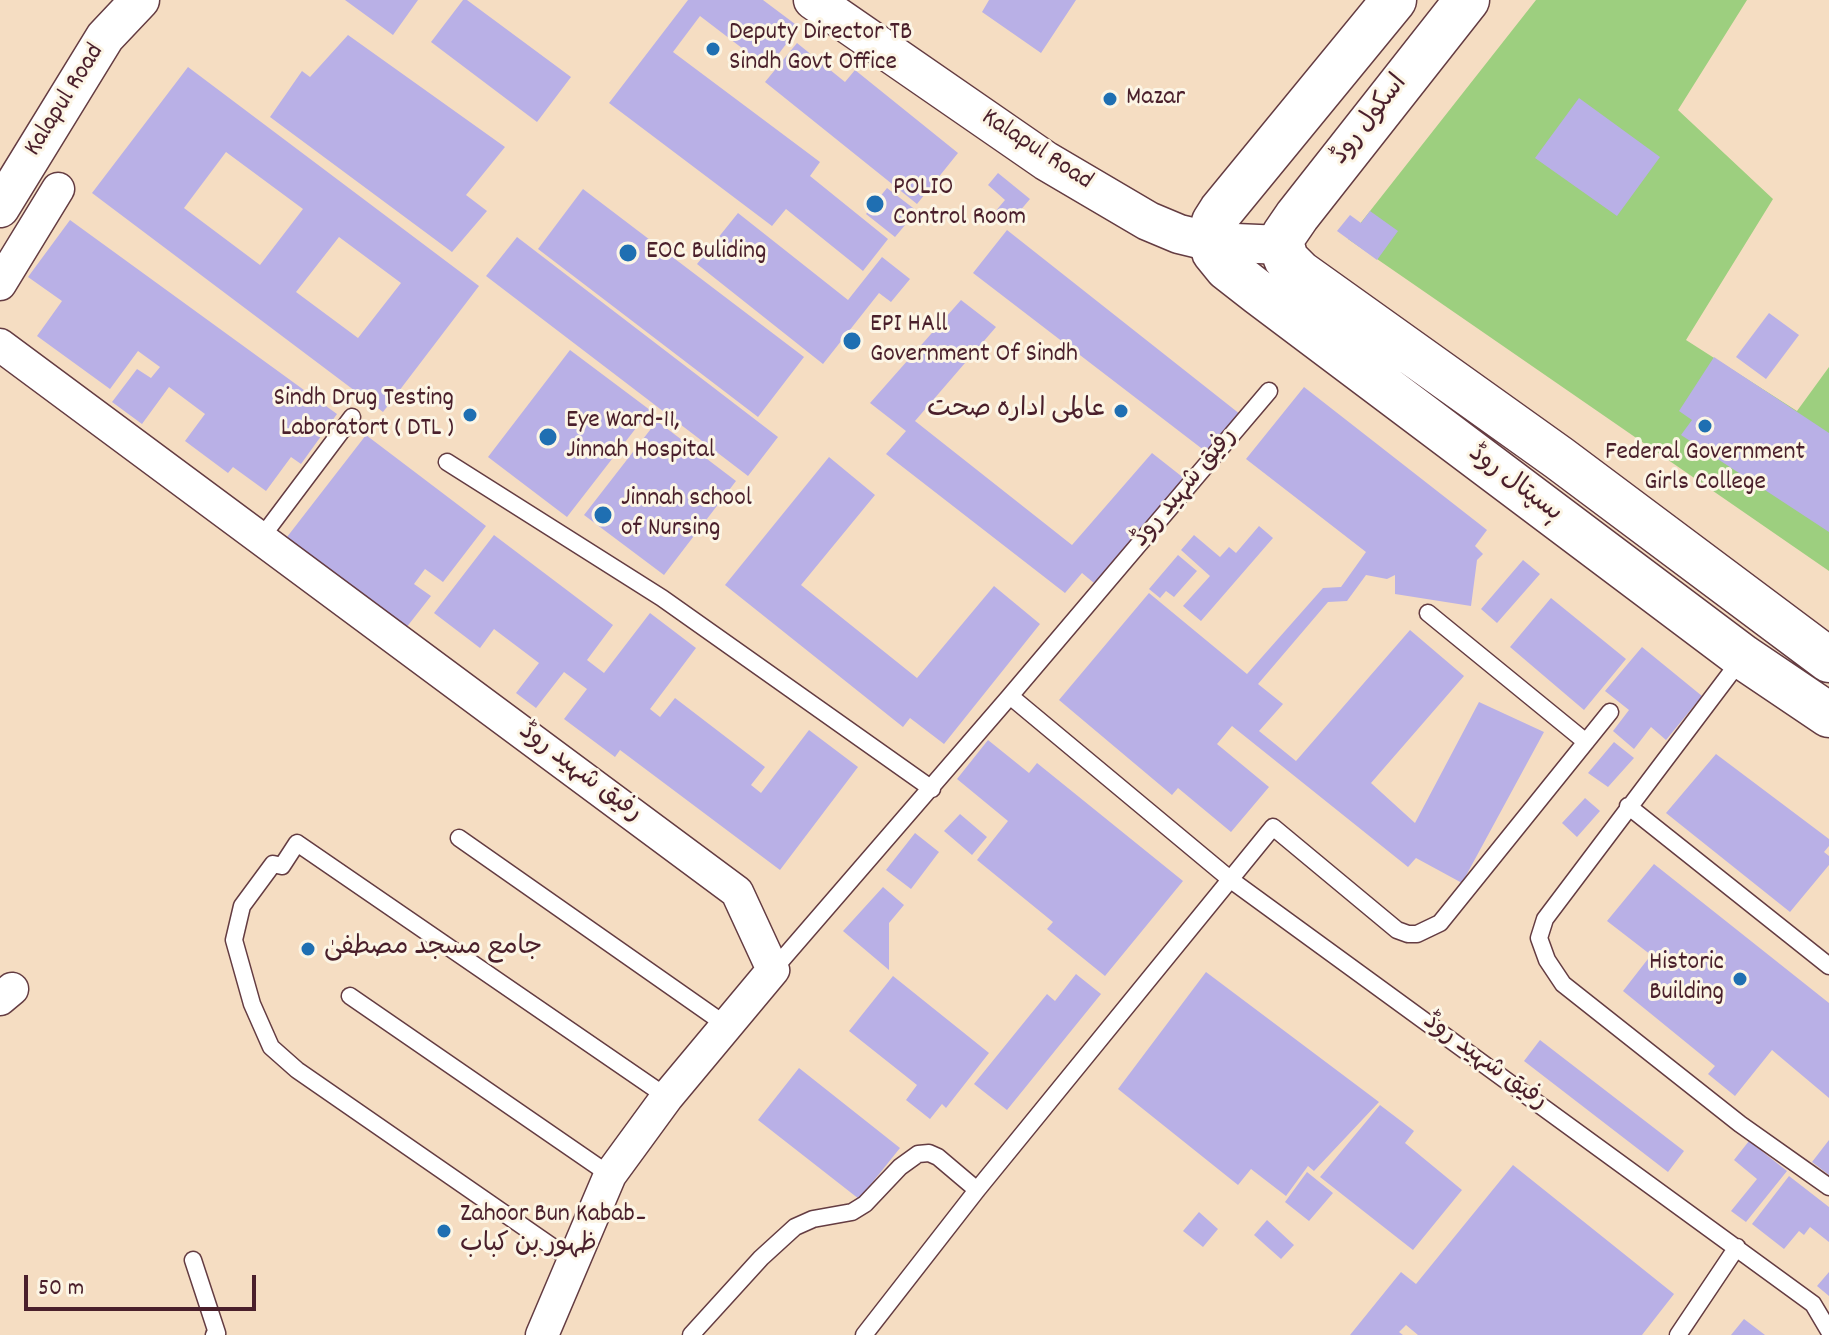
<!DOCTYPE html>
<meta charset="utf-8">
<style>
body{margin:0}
#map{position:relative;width:1829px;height:1335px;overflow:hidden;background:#f5ddc2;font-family:Dekko,sans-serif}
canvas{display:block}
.scale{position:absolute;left:24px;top:1275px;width:232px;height:36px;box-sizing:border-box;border:4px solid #4a1f2b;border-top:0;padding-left:10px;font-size:24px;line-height:28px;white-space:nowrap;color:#4a1f2b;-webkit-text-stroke:6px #fcf5e5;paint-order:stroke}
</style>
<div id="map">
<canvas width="1829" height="1335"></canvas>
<div class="scale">50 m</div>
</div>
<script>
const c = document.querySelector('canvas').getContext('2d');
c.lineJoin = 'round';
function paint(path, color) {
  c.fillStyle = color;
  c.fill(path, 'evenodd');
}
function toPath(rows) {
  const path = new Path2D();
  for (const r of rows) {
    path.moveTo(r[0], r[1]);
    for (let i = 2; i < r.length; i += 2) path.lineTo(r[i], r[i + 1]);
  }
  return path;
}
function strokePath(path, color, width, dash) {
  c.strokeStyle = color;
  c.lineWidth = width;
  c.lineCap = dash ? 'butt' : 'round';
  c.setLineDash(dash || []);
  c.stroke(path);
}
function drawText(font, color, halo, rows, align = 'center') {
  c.font = font + ' Dekko,"Playpen Sans Arabic",sans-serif';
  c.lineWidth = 6;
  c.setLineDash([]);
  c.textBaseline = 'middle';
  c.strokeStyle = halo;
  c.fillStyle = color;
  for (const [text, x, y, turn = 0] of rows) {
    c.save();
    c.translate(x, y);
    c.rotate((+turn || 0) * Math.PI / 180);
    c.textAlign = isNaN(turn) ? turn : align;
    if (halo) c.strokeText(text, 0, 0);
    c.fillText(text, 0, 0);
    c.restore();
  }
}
paint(toPath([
 [1536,0,1747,0,1678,110,1773,199,1686,340,1797,411,1829,367,1829,571,1348,239]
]), '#9dcf7f');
paint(toPath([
 [345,0,418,0,393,35],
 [463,0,467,0,571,77,537,122,431,42],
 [688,0,763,0,799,27,768,68,700,16,673,52,820,162,810,176,888,239,863,271,786,209,772,226,609,103],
 [989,0,1076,0,1041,53,982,12],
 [348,35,505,147,466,195,487,211,452,252,270,117,302,71,310,77],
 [797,43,845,82,855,70,958,153,917,204,765,82],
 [188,67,479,286,383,412,92,193],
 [226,152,303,209,260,265,184,208],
 [339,237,401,283,358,338,296,292],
 [1579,98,1660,157,1617,216,1535,158],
 [998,173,1030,199,1008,225,994,213,1005,200,988,185],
 [887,188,917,211,895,237,866,214],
 [583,189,804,357,758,417,538,249],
 [1370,211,1398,231,1377,260,1337,231,1350,215,1361,223],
 [738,213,848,300,882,257,910,279,891,302,879,293,823,364,697,264],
 [70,220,337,414,301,464,291,457,266,491,233,467,228,473,185,441,205,414,169,387,142,424,112,402,137,369,151,378,160,367,138,351,110,389,37,336,62,301,28,277],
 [1007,230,1250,422,1218,461,973,273],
 [517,237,778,437,748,476,486,276],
 [961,300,996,327,915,421,1072,545,1152,453,1185,479,1094,583,1082,573,1065,593,886,454,906,431,870,403],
 [1769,313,1799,335,1766,379,1736,357],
 [570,350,650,410,567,517,488,457],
 [1714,357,1829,433,1829,532,1681,435,1692,420,1679,411],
 [1304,387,1487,530,1475,546,1483,554,1477,560,1471,606,1395,594,1395,575,1387,579,1366,575,1347,601,1328,602,1258,684,1283,704,1259,731,1296,761,1410,630,1464,676,1371,783,1415,823,1479,702,1544,732,1462,883,1416,858,1408,867,1232,726,1217,744,1269,787,1231,832,1178,788,1172,795,1059,700,1149,593,1247,674,1323,588,1341,587,1366,552,1246,459],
 [657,421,736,481,664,575,584,515],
 [366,435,486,526,443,582,425,569,414,584,431,596,406,628,287,537],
 [829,457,875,495,801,585,917,678,994,586,1040,624,944,744,910,718,903,727,725,585],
 [1259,526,1273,538,1201,621,1183,606,1210,576,1181,550,1194,535,1220,557,1229,547,1236,553],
 [494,535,613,625,587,660,604,673,650,613,696,648,650,709,660,717,675,698,765,767,751,785,761,793,809,730,858,767,780,870,620,750,615,757,564,719,587,689,564,672,536,708,516,693,539,663,494,629,480,648,434,613],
 [1178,555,1197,571,1174,597,1166,591,1160,598,1149,589],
 [1523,560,1540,574,1497,623,1481,609],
 [1551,598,1626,659,1584,710,1510,647],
 [1642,647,1702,696,1666,740,1651,727,1634,749,1613,731,1629,710,1605,691],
 [988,740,1029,773,1037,763,1183,881,1105,976,1047,929,1053,922,977,860,1008,821,957,779],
 [1614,742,1634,758,1608,787,1588,773],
 [1716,754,1829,839,1829,846,1824,852,1829,856,1829,865,1790,912,1666,813],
 [1585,798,1600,811,1577,837,1562,823],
 [960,814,987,837,972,855,944,831],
 [915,833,939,852,911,889,886,870],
 [1654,864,1829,1003,1829,1098,1772,1050,1735,1096,1708,1074,1715,1066,1623,991,1651,955,1607,921],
 [883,887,904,905,889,923,889,970,843,931],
 [1206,972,1379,1102,1314,1171,1308,1166,1286,1196,1251,1169,1238,1185,1118,1089],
 [1076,974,1101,994,1007,1110,974,1084,1047,994,1055,1001],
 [893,976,989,1053,946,1108,942,1104,930,1119,906,1100,917,1085,849,1031],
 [1540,1040,1684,1151,1668,1172,1524,1061],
 [799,1068,900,1148,859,1199,758,1120],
 [1380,1105,1414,1131,1405,1143,1462,1190,1413,1250,1320,1177],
 [1829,1140,1829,1175,1812,1162],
 [1749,1141,1787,1171,1746,1222,1731,1211,1757,1179,1734,1160],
 [1513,1165,1674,1294,1642,1335,1418,1335,1406,1325,1399,1332,1403,1335,1350,1335,1401,1272,1416,1284],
 [1307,1172,1333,1193,1309,1221,1285,1202],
 [1789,1176,1829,1207,1829,1242,1810,1227,1804,1235,1799,1231,1784,1249,1752,1224],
 [1199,1212,1218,1229,1203,1247,1183,1231],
 [1267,1220,1294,1245,1281,1259,1254,1235],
 [1829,1272,1829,1296,1817,1286],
 [1744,1319,1765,1335,1731,1335]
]), '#b9b0e6');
const service = toPath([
 [447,462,662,598,932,789],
 [261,538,352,417],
 [1428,613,1586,742],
 [1742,658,1545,919,1539,938,1547,960,1563,984,1740,1124,1829,1187],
 [1010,696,1269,391],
 [1628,806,1829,966],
 [459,838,726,1025],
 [773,970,1010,696,1231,880,1813,1304,1829,1331],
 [350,996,610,1175],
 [193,1260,217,1333,214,1335],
 [573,1261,297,1070,271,1047,252,1004,234,940,242,906,273,864,282,866,297,843,667,1097],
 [691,1335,761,1258,795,1227,813,1219,852,1212,865,1204,900,1167,918,1154,929,1153,938,1157,977,1190],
 [864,1335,977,1190,1273,827,1397,930,1408,934,1417,934,1440,923,1610,712],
 [1678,1335,1737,1247]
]);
const minor = toPath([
 [0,284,58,189],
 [0,345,737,892,773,970,667,1097,610,1175,542,1335],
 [0,999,12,989]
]);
const tertiary = toPath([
 [813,0,1046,161,1148,221,1179,234,1212,242,1282,245],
 [0,208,105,37,140,0]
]);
const secondary = toPath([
 [1394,0,1221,211,1214,222,1211,234,1214,252,1227,268,1259,293,1743,657,1829,715],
 [1467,0,1297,216,1284,235,1282,245,1286,259,1300,273,1559,458,1829,660]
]);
strokePath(service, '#643c42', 19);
strokePath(minor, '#643c42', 35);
strokePath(tertiary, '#643c42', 41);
strokePath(secondary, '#643c42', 47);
strokePath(service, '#fff', 16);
strokePath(minor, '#fff', 32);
strokePath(tertiary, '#fff', 38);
strokePath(secondary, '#fff', 44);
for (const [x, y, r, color] of [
 [713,49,8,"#1f6fb2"],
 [1110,99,8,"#1f6fb2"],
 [875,204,10,"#1f6fb2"],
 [628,253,10,"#1f6fb2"],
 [852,341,10,"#1f6fb2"],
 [1121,411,8,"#1f6fb2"],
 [470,415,8,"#1f6fb2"],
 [1705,426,8,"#1f6fb2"],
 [548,437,10,"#1f6fb2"],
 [603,515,10,"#1f6fb2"],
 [308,949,8,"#1f6fb2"],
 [1740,979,8,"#1f6fb2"],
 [444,1231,8,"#1f6fb2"]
]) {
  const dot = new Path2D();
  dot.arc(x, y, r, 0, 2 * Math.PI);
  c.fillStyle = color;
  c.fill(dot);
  strokePath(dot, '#fcf5e5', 3);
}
drawText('26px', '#4a1f2b', '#fcf5e5', [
 ["Deputy Director TB",729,34],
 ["Sindh Govt Office",729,64],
 ["Mazar",1126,99],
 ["POLIO",893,189],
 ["Control Room",893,219],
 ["EOC Buliding",646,253],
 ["EPI HAll",870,326],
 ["Government Of Sindh",870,356],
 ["Sindh Drug Testing",454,400,"right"],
 ["Laboratort ( DTL )",454,430,"right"],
 ["عالمی ادارہ صحت",1105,411,"right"],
 ["Eye Ward-11,",566,422],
 ["Jinnah Hospital",566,452],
 ["Federal Government",1705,454,"center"],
 ["Girls College",1705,484,"center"],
 ["Jinnah school",621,500],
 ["of Nursing",621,530],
 ["جامع مسجد مصطفیٰ",324,949],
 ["Historic",1724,964,"right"],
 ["Building",1724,994,"right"],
 ["Zahoor Bun Kabab۔",460,1216],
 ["ظہور بن کباب",460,1246]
], 'left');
drawText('26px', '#4a1f2b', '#fcf5e5', [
 ["Kalapul Road",66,101,-58],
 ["اسکول روڈ",1371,121,-52],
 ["Kalapul Road",1036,151,33],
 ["ہسپتال روڈ",1514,485,37],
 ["رفیق شہید روڈ",1186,489,-50],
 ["رفیق شہید روڈ",579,774,37],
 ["رفیق شہید روڈ",1484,1063,36]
]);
</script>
